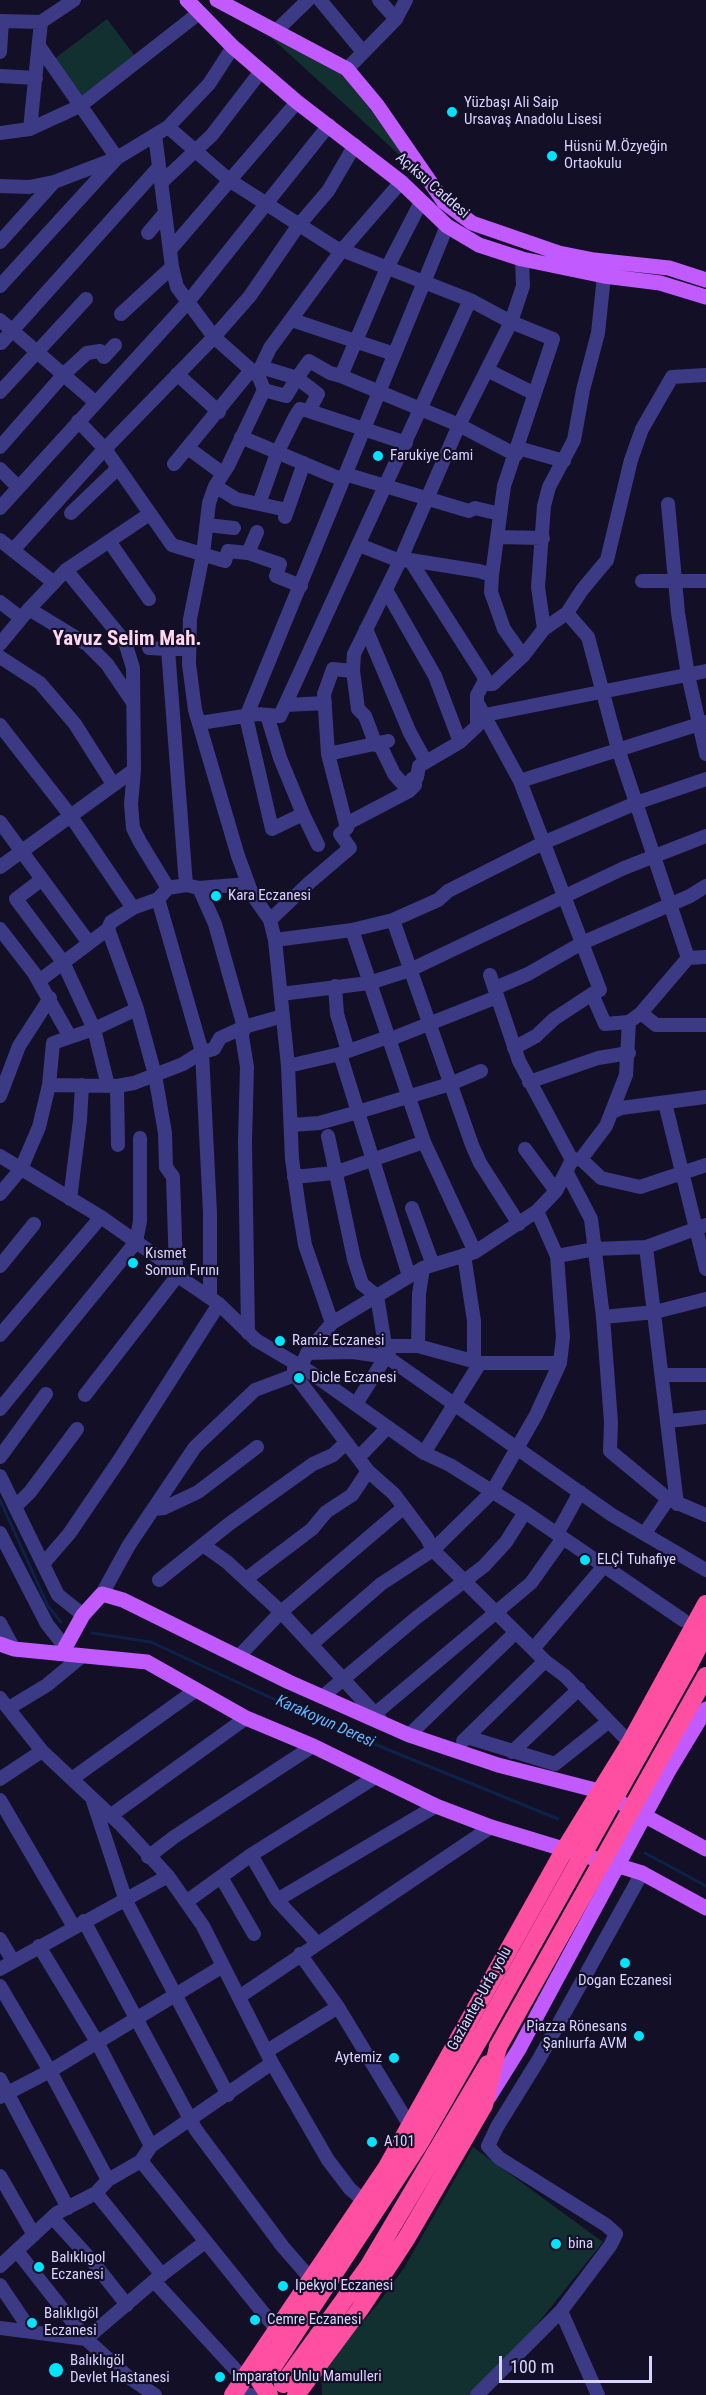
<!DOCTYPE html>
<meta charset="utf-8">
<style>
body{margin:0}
#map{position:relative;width:706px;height:2395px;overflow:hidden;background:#130f26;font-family:"Roboto Condensed",sans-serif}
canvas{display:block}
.scale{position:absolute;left:499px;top:2356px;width:153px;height:27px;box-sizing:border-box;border:3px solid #d9d4ff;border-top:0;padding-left:8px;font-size:18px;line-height:21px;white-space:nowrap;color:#d9d4ff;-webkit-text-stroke:4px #130f26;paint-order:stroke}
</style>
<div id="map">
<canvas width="706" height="2395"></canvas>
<div class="scale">100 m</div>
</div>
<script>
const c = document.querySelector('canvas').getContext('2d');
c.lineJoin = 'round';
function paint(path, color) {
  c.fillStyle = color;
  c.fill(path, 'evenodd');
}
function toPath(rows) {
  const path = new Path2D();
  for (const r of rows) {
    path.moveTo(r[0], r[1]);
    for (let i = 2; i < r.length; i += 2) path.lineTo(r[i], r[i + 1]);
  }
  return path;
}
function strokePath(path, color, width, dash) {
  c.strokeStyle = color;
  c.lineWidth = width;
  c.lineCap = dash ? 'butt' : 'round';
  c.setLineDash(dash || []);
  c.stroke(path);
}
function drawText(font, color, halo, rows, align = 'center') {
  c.font = font + ' "Roboto Condensed",sans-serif';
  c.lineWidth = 4.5;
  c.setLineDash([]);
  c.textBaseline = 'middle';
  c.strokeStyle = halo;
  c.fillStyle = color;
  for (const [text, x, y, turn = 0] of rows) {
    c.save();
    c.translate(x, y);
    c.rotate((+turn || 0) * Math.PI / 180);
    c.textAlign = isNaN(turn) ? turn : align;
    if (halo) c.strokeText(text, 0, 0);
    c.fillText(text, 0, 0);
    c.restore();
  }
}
paint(toPath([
 [107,19,135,56,82,101,53,60],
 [267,34,345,74,412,167,352,111],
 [473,2147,603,2242,499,2372,473,2395,322,2395,321,2370,377,2305,404,2268]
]), '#12302f');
strokePath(toPath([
 [0,1500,48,1606,61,1622],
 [92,1633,151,1642,340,1730,558,1819],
 [645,1853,706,1886]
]), '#0c2248', 3);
strokePath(toPath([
 [320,0,363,52],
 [379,0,396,19],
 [0,21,41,22],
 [277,30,308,0],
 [0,52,2,21],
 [347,69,396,19,406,0],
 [0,76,36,78],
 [168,127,229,180,334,247,470,300,511,322,553,339,504,486,492,575,491,592,504,629,523,656],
 [30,129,41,22,74,0],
 [0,133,30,129,80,106,199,13],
 [155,135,172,267,177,287,214,337,259,377],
 [162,182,212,135,261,71],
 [0,186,29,187,54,182],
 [148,233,164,214],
 [0,242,54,182,117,158,168,127,209,84,233,47],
 [170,250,297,102],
 [0,286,117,158,39,46],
 [121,314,172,267],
 [0,320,95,402],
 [292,320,394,354],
 [1,343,159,167],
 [261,367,297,378,286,396,264,390],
 [487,370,533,393],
 [177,374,219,412],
 [341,376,459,425,516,455],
 [0,392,86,299],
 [309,411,406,443],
 [78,421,105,449,172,545,225,561,228,551,248,553,280,564,276,576,301,586],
 [241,437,343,480],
 [0,447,64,374,87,353,100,351,104,357,115,345],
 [188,448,222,473],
 [518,448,564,461],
 [174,464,251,370],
 [0,469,18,487],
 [345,474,469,511,475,508,500,514],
 [215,486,236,499,287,510],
 [259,504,277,453,295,417,300,409,309,411,318,394,297,378,309,361,330,373,341,376,387,268,421,202],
 [668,504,678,613,688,675,706,754],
 [0,508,188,302,329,125],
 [71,513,118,468],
 [285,517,304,463],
 [207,525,234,528],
 [497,537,543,538],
 [0,540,53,582],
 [109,541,149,599],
 [359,545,400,561,410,560,485,678,483,684],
 [14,549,99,455,214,337,250,296,298,226,328,191,355,145],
 [248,553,257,532],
 [410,560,479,571,492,575],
 [66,570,125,642,133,668,134,770,131,804,133,828,140,842,168,888,186,885,199,888,248,884],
 [642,581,706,581],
 [386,590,435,676,460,742],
 [0,602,21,618],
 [29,609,88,645,107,664,132,701],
 [567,613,588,637,618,749,688,958],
 [366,629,410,733,426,762],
 [544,629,538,587,544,506,549,487,574,440,583,390,598,333,604,276],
 [0,644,29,609,66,570,148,515],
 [149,648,168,649],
 [0,657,40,683,75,724,113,784],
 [353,671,358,709,365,716,376,745],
 [478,704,520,781,600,990,592,994,605,1024,629,1022],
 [286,705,325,703],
 [267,715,280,758,303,814,272,829,246,717,447,226],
 [485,715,706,671],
 [200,723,257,714,280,716,470,300],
 [0,725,70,815,133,908],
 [380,745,394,774,409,791],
 [328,754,388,741],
 [520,781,706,722],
 [303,814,318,845],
 [0,822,89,943],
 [347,828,328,754,324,694,333,669,353,671,354,654,400,561,459,425,511,322,523,286,522,259],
 [0,867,134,770],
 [41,880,16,899,63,962,94,1029,108,1086],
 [186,885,168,649,189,649],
 [168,888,158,899,202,1052,210,1213,210,1298],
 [199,888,215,924,244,1027,242,1036,247,1067,245,1142,248,1333],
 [270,920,309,883,350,848,340,834,347,828,348,823,409,791,415,785,412,779,417,777,419,766,460,742,477,726,477,695,483,684,493,684,523,656,544,629,567,613,582,590,607,560,631,460,642,429,672,377,706,375],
 [393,920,472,1145,480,1163,519,1224],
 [0,929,34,973,70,1037],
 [108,929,137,1009,155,1075,165,1133,166,1167,173,1177,176,1270],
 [352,930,424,1142,475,1252],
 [275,940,352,930,393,920,438,900,448,891,543,843,636,803,706,779],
 [490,975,519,1061,572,1160],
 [39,981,108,929,111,922,133,908,158,899],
 [335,986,337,1014,348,1051],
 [495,988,528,974,582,943,690,896,706,886],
 [281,994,369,983,410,970,624,868,706,836],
 [641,1013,688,958,706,957],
 [388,1040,497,997],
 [514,1048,536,1036,554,1019,592,994],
 [340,1054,409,1276],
 [288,1066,340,1054,388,1037],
 [529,1082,598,1058,629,1053],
 [49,1085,117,1086,134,1083,183,1064,202,1052,214,1049,220,1038,244,1027,283,1016],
 [117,1086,118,1145],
 [0,1096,19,1046,50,998],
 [665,1103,706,1269],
 [612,1112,621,1108,706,1097],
 [292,1125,319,1123,358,1112,450,1084,481,1071],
 [328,1136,354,1259,362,1284,377,1296,387,1357],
 [525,1149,556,1191],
 [0,1156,101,1217,176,1270,178,1276,219,1304,256,1340,310,1372,424,1453,450,1465,525,1512,683,1620],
 [581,1159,601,1178,640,1187,706,1165],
 [567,1173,591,1219,603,1317,611,1422,610,1451,668,1499,706,1515],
 [294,1177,334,1173,424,1142],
 [0,1194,21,1169,39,1127,49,1085,53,1043,94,1029,137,1009],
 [70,1199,80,1120,82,1085],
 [412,1208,433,1265],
 [646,1247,677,1504],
 [464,1255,474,1321,474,1362],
 [557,1256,595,1249,646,1247,706,1225],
 [0,1266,34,1224],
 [603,1317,655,1312,706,1299],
 [332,1323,423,1268,475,1252,537,1211,556,1191,572,1160,581,1159,606,1126,626,1075,629,1022,641,1013,656,1025,706,1025],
 [0,1335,101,1217],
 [384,1346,418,1346,480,1363,560,1363],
 [418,1346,419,1294,423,1268],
 [307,1353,353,1352,387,1357,612,1515,706,1570],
 [301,1367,307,1353,332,1323,305,1245,299,1208,292,1159,288,1066,275,940,270,920,252,894,238,856,195,710,189,664,190,619,203,554,209,503,215,486,228,466,264,390,259,377,261,367,270,348,342,250,401,182],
 [295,1375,368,1471,394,1494,427,1538,433,1550,545,1661,565,1676,630,1743],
 [664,1375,706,1375],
 [85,1395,178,1275],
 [356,1404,390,1350],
 [0,1409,136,1242,140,1221,140,1138],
 [669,1421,706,1417],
 [424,1453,480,1363],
 [0,1457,46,1394],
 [358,1458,388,1427],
 [0,1476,58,1595,83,1615],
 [15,1507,30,1492,77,1429],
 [154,1509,164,1508,198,1492,257,1447],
 [0,1533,47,1624,65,1647],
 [645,1533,668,1499],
 [557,1534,580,1492],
 [203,1545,227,1562,281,1612,380,1719],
 [43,1564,69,1534,120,1459,219,1304],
 [246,1579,312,1529,326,1512,352,1495,368,1471],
 [159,1580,229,1524,313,1464,333,1455,346,1443],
 [102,1594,129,1545,195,1447,255,1390,295,1375,294,1368],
 [0,1623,14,1649],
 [313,1643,381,1584,433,1550,492,1492,536,1415,560,1363,563,1337,557,1256,537,1211],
 [533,1649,604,1566],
 [239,1656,281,1612,403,1508],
 [322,1697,416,1618,484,1566,506,1542,525,1512],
 [0,1698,42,1751,122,1826,168,1876,203,1926,272,2063,328,2160,350,2189,363,2200],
 [9,1708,47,1685,82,1656],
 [376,1713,531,1583,563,1538],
 [409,1735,516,1632],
 [467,1737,555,1764,608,1722],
 [463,1741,545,1661],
 [512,1752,579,1689],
 [73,1778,196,1690],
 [0,1779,42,1751],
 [0,1800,74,1927],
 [93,1801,126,1901,228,2095],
 [110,1816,246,1718],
 [251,1855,277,1900,436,1806],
 [148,1857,174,1837,313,1746],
 [221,1877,254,1934],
 [277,1900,317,1943],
 [186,1902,251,1855,374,1778],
 [84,1921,196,2130,283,2247,311,2279],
 [0,1939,13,1961],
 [39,1946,97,2042,151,2146],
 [300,1954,338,2007,410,2126],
 [0,1969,168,1876],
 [0,1986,50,2071,108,2180],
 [239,1997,491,1827],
 [267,2051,338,2007],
 [0,2079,68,2208],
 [0,2097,50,2071,223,1966],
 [141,2161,277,2330],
 [0,2176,34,2235],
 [96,2193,162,2275],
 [53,2218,93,2262,127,2305],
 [17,2251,86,2339,155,2280,205,2242],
 [0,2266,57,2213,96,2193,108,2180,141,2161,151,2146,272,2063],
 [154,2281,245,2380],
 [0,2285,31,2331],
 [561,2311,610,2246,616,2234,606,2225,499,2158,488,2146,497,2127,539,2059,642,1873],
 [0,2328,86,2339,127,2376,155,2395],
 [244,2395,251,2395],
 [477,2395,561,2311,598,2395]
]), '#3d3a85', 14);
strokePath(toPath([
 [187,0,233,47,297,102,401,182,447,226,479,245,522,259,604,276,660,283,706,297],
 [217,0,347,69,377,105,444,202,472,223,559,253,594,260,669,268,706,280],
 [0,1644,14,1649,147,1662,246,1718,313,1746,436,1806,491,1827,642,1873,706,1908],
 [62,1653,83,1615,102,1594,123,1600,289,1682,409,1735,498,1765,599,1791,706,1849],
 [489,2097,519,2049,668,1772,706,1709]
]), '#c25bff', 15);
strokePath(toPath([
 [688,1667,706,1632],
 [260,2362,257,2377,269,2395],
 [268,2374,419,2144,481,2036],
 [283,2384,368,2267,488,2064],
 [233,2395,387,2167,565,1849,630,1743,706,1604],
 [296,2395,360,2309,406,2239,484,2105,498,2047]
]), '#ff4fa3', 18);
strokePath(toPath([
 [481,2036,688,1667],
 [498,2047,706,1676]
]), '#ff4fa3', 18);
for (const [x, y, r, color] of [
 [452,112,6,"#00e5ff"],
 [552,156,6,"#00e5ff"],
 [378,456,6,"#00e5ff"],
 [216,896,6,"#00e5ff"],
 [133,1263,6,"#00e5ff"],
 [280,1341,6,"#00e5ff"],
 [299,1378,6,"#00e5ff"],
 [585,1560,6,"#00e5ff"],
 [625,1963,6,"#00e5ff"],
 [639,2036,6,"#00e5ff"],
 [394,2058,6,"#00e5ff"],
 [372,2142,6,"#00e5ff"],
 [556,2244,6,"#00e5ff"],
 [39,2267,6,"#00e5ff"],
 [283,2286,6,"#00e5ff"],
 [255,2320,6,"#00e5ff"],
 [32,2323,6,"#00e5ff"],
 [56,2370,8,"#00e5ff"],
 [220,2377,6,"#00e5ff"]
]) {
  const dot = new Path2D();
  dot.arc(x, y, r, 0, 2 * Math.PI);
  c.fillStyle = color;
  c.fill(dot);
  strokePath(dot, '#130f26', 2);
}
drawText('15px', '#d9d4ff', '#130f26', [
 ["Yüzbaşı Ali Saip",464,103],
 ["Ursavaş Anadolu Lisesi",464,120],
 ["Hüsnü M.Özyeğin",564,147],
 ["Ortaokulu",564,164],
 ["Farukiye Cami",390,456],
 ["Kara Eczanesi",228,896],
 ["Kısmet",145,1254],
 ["Somun Fırını",145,1271],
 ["Ramiz Eczanesi",292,1341],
 ["Dicle Eczanesi",311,1378],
 ["ELÇİ Tuhafiye",597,1560],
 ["Dogan Eczanesi",625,1981,"center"],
 ["Piazza Rönesans",627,2027,"right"],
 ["Şanlıurfa AVM",627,2044,"right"],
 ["Aytemiz",382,2058,"right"],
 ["A101",384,2142],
 ["bina",568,2244],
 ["Balıklıgol",51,2258],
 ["Eczanesi",51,2275],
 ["Ipekyol Eczanesi",295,2286],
 ["Balıklıgöl",44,2314],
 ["Eczanesi",44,2331],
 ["Cemre Eczanesi",267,2320],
 ["Balıklıgöl",70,2361],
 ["Devlet Hastanesi",70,2378],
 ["Imparator Unlu Mamulleri",232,2377]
], 'left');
drawText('15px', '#d9d4ff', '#130f26', [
 ["Açıksu Caddesi",432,186,41],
 ["Gaziantep-Urfa yolu",480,1999,-61]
]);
drawText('italic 16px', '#62b6ff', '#130f26', [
 ["Karakoyun Deresi",325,1722,24]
]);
drawText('bold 21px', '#ffd6f0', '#130f26', [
 ["Yavuz Selim Mah.",127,640]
]);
</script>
